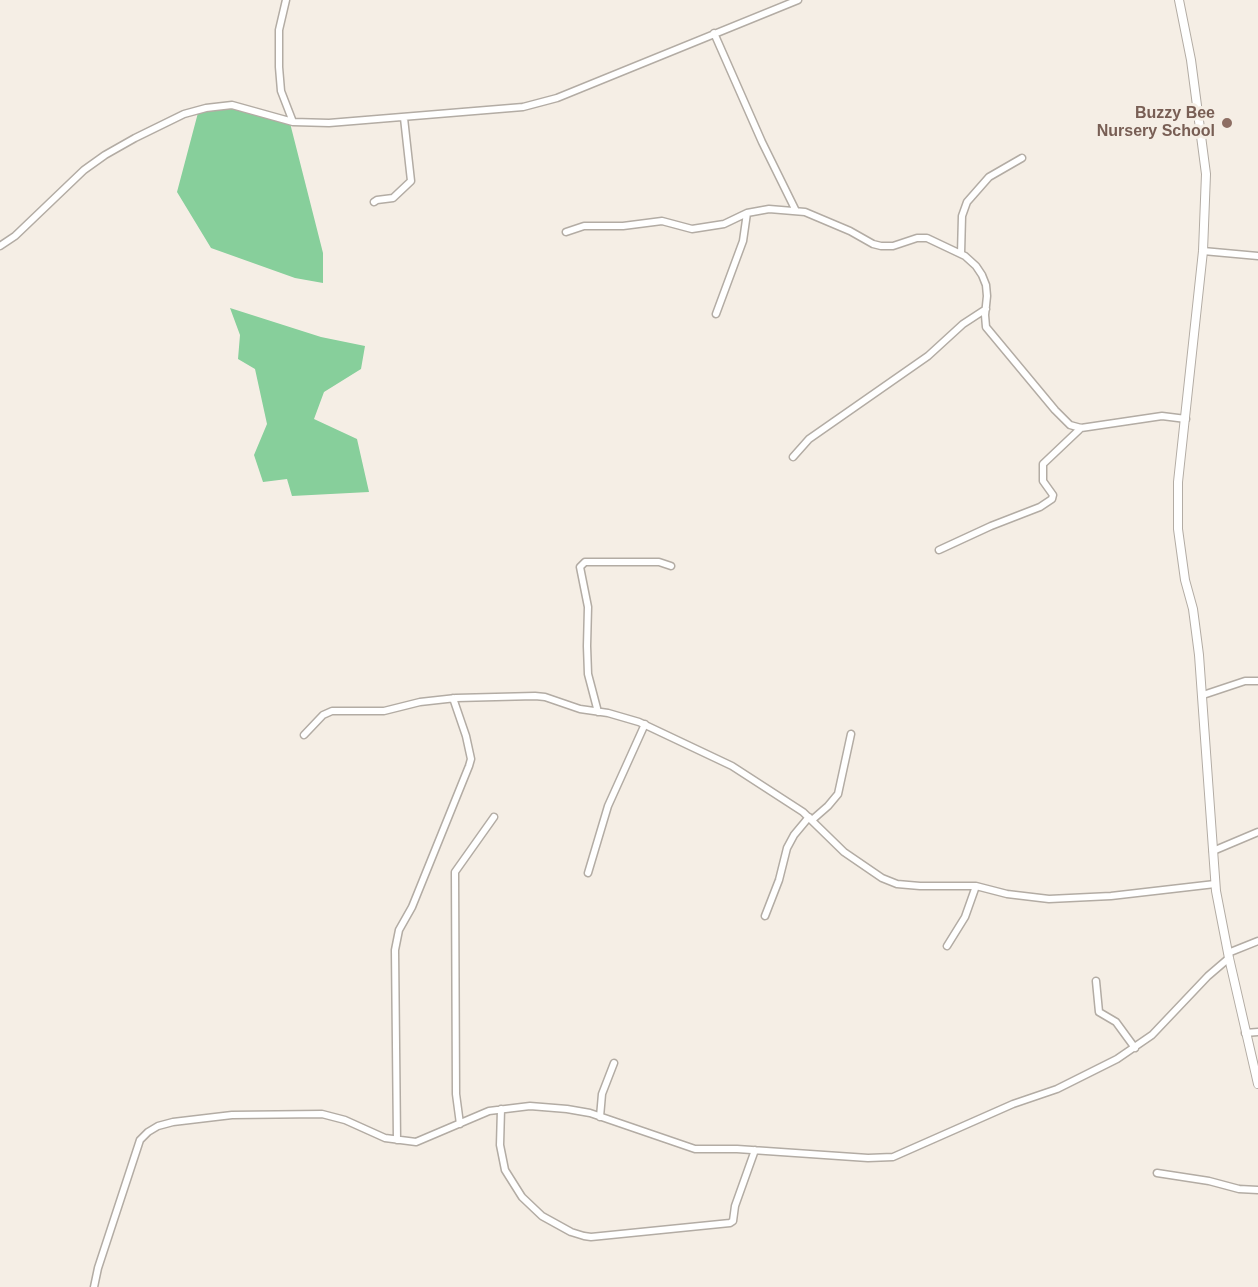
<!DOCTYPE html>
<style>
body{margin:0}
canvas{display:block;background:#f5eee5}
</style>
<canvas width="1258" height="1287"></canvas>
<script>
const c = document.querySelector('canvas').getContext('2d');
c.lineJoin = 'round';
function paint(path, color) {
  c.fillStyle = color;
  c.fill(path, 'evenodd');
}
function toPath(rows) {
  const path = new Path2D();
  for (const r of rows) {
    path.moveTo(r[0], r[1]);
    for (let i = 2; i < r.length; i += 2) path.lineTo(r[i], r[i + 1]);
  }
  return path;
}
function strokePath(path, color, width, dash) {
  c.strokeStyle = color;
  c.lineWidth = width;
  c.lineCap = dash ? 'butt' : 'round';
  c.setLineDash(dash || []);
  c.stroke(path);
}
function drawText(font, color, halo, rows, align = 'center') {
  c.font = font + ' Arial,sans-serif';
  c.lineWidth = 6;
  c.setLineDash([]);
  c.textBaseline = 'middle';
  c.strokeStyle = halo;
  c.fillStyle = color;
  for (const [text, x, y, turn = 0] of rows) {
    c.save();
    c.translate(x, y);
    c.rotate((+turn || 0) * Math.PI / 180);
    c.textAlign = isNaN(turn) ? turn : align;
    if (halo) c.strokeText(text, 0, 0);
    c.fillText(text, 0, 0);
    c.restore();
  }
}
paint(toPath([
 [199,109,232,109,290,123,323,253,323,283,295,278,211,248,177,192],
 [230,308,321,337,365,346,361,369,324,392,314,419,357,439,369,492,292,496,287,479,263,482,254,455,267,424,255,369,238,359,240,335]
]), '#87cf9b');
const minor = toPath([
 [286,0,279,30,279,67,281,91,293,122],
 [714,33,762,142,796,211],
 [374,202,377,200,393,198,411,181,404,118],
 [566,232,584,226,623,226,662,221,692,229,724,224,747,213,769,209,805,212,850,231,873,244,881,246,893,246,917,238,927,238,965,256,976,266,982,275,986,285,987,296,985,315,986,327,1055,410,1070,425,1081,428,1162,416,1186,419],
 [0,246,15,236,84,170,105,155,135,138,184,114,206,108,232,105,293,122,329,123,523,107,557,98,798,0],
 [1203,251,1258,256],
 [961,254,962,216,967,202,989,177,1022,158],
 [716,314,743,241,747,213],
 [793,457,809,439,928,356,963,324,986,309],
 [939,550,991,526,1040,507,1052,499,1053,495,1043,481,1043,464,1081,428],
 [1203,695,1245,681,1258,681],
 [598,712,588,674,587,646,588,607,580,567,585,562,659,562,671,566],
 [304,735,323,715,332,711,384,711,420,702,456,698,535,696,545,697,580,709,608,713,639,722,732,766,803,812,844,852,882,878,897,884,920,886,976,886,1007,894,1049,899,1111,896,1215,884],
 [812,820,828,806,838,794,851,734],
 [1213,851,1258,832],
 [588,873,608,806,645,724],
 [765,916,779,880,787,848,794,835,809,817],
 [947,946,965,917,976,886],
 [1228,953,1258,941],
 [1096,981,1099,1012,1116,1022,1135,1048],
 [1245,1033,1258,1032],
 [501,1109,500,1145,505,1170,522,1197,542,1216,571,1232,584,1236,591,1237,730,1223,733,1221,735,1206,755,1150],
 [600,1117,602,1094,614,1063],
 [460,1124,456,1094,455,872,494,817],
 [397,1140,395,950,399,930,412,907,469,766,471,759,466,736,453,698],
 [1157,1173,1209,1181,1239,1189,1258,1190],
 [94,1287,98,1268,140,1140,148,1132,158,1126,173,1122,232,1115,322,1114,345,1120,385,1138,416,1142,489,1111,530,1106,567,1109,590,1113,695,1149,737,1149,868,1158,893,1157,1013,1104,1057,1089,1117,1059,1152,1035,1208,976,1229,958]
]);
const tertiary = toPath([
 [1179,0,1191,60,1206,174,1203,251,1178,482,1178,529,1185,580,1193,609,1199,655,1216,891,1229,958,1258,1084]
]);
strokePath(minor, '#b3aca4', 9);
strokePath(tertiary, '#b3aca4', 10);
strokePath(minor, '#fff', 6);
strokePath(tertiary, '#fff', 8);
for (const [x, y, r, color] of [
 [1227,123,6,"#8d6e63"]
]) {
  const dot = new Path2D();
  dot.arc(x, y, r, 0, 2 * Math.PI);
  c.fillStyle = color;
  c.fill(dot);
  strokePath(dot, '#f5eee5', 2);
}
drawText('bold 16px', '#785e54', '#f5eee5', [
 ["Buzzy Bee",1215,114],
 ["Nursery School",1215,132]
], 'right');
</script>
